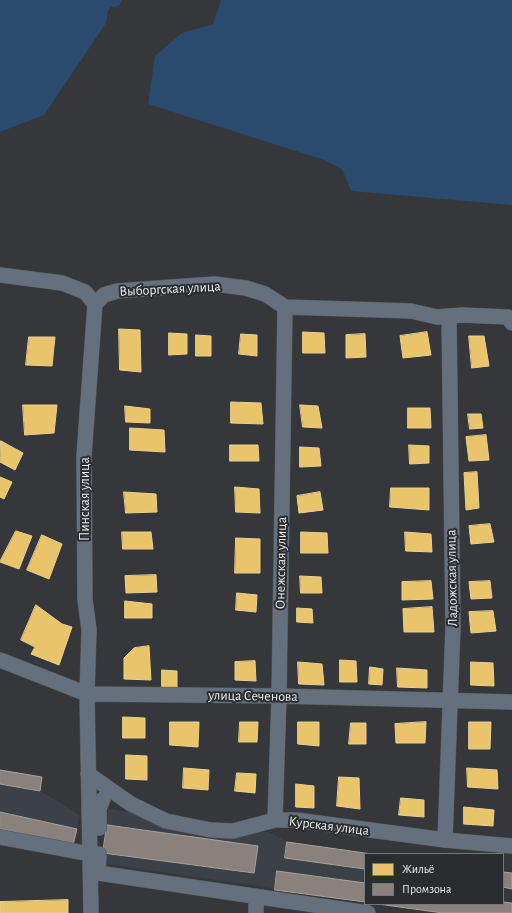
<!DOCTYPE html>
<html>
<head>
<meta charset="utf-8">
<style>
  body { margin:0 }
  #map { position:relative; width:512px; height:913px; overflow:hidden; background:#35373a; font-family:"Alegreya Sans",sans-serif }
  canvas { display:block }
  .legend { position:absolute; left:364px; top:853px; width:140px; height:52px; box-sizing:border-box; background:#2a2d30; border:1px solid #76797c; margin:0; padding:5px 7px; list-style:none; font-size:12px; color:#e9ebed }
  .legend li { display:flex; align-items:center; gap:8px; height:20px }
  .legend b { width:20px; border:1px solid #76797c }
</style>
</head>
<body>
<div id="map">
<canvas width="512" height="913"></canvas>
<ul class="legend">
<li><b style="height:11px;background:#e9c46a"></b>Жильё</li>
<li><b style="height:11px;background:#8a817c"></b>Промзона</li>
</ul>
</div>
<script>
const c = document.querySelector('canvas').getContext('2d');
c.lineJoin = 'round';
function fillPath(path, color) { c.fillStyle = color; c.fill(path, 'evenodd'); }
function stroke(path, color, width, dash) { c.strokeStyle = color; c.lineWidth = width; c.lineCap = dash ? 'butt' : 'round'; c.setLineDash(dash || []); c.stroke(path); }
function label(font, color, halo, rows, align = 'center') {
  c.font = font + ' "Alegreya Sans",sans-serif'; c.lineWidth = 4; c.setLineDash([]); c.textBaseline = 'middle'; c.strokeStyle = halo; c.fillStyle = color; for (const [text, x, y, turn = 0] of rows) {
    c.save(); c.translate(x, y); c.rotate((+turn || 0) * Math.PI / 180); c.textAlign = isNaN(turn) ? turn : align; if (halo) c.strokeText(text, 0, 0); c.fillText(text, 0, 0); c.restore();
  }
}
fillPath(new Path2D(`
  M 0,770 L 42,777 L 40,791 L 80,815 L 73,845 L 0,829 Z
  M 108,809 L 268,832 L 287,842 L 372,854 L 365,854 L 365,902 L 101,863 Z`), '#3c4148');
fillPath(new Path2D(`
  M 0,0 L 122,0 L 119,6 L 111,7 L 108,11 L 106,23 L 44,115 L 0,132 Z
  M 221,0 L 512,0 L 512,205 L 351,191 L 342,169 L 324,160 L 148,104 L 155,56 L 182,33 L 213,24 Z`), '#2a4b6d');
const homes = new Path2D(`
  M 119,329 L 140,330 L 141,372 L 120,370 Z
  M 303,332 L 324,333 L 325,353 L 303,353 Z
  M 427,332 L 431,355 L 403,358 L 400,336 Z
  M 169,333 L 187,334 L 187,354 L 169,355 Z
  M 241,334 L 257,335 L 257,356 L 239,354 Z
  M 365,334 L 366,357 L 346,358 L 346,335 Z
  M 196,335 L 211,336 L 211,356 L 196,356 Z
  M 469,336 L 484,336 L 489,366 L 472,368 Z
  M 29,337 L 55,337 L 52,366 L 26,365 Z
  M 231,402 L 261,403 L 263,424 L 231,423 Z
  M 23,405 L 57,405 L 54,433 L 25,435 Z
  M 300,405 L 318,406 L 322,428 L 303,427 Z
  M 125,406 L 150,409 L 150,423 L 126,422 Z
  M 408,408 L 430,408 L 431,428 L 408,428 Z
  M 468,414 L 481,414 L 483,428 L 470,429 Z
  M 130,428 L 164,430 L 165,452 L 130,450 Z
  M 486,435 L 489,460 L 469,461 L 466,437 Z
  M 1,441 L 23,453 L 15,470 L 0,462 Z
  M 230,445 L 258,445 L 259,461 L 230,461 Z
  M 409,445 L 429,446 L 429,463 L 410,464 Z
  M 300,447 L 319,448 L 321,466 L 300,467 Z
  M 477,472 L 479,508 L 466,510 L 464,473 Z
  M 0,477 L 12,482 L 4,499 L 0,497 Z
  M 235,487 L 259,489 L 260,513 L 236,512 Z
  M 391,488 L 429,488 L 429,510 L 390,507 Z
  M 124,492 L 156,494 L 157,512 L 126,513 Z
  M 320,492 L 323,510 L 299,513 L 297,496 Z
  M 490,524 L 494,542 L 471,544 L 469,526 Z
  M 16,531 L 32,536 L 19,569 L 0,562 Z
  M 122,532 L 151,532 L 153,549 L 123,549 Z
  M 301,532 L 327,533 L 328,553 L 301,553 Z
  M 405,532 L 431,534 L 432,552 L 406,551 Z
  M 42,535 L 62,544 L 49,579 L 27,570 Z
  M 236,538 L 260,539 L 260,573 L 235,573 Z
  M 156,575 L 157,592 L 126,593 L 125,576 Z
  M 300,576 L 321,577 L 322,593 L 301,593 Z
  M 431,581 L 433,599 L 402,600 L 402,582 Z
  M 490,581 L 492,598 L 471,599 L 469,582 Z
  M 237,593 L 257,595 L 256,612 L 236,610 Z
  M 125,601 L 152,604 L 152,618 L 125,618 Z
  M 36,605 L 62,624 L 72,627 L 59,665 L 31,654 L 35,647 L 21,640 Z
  M 432,607 L 434,632 L 404,632 L 403,609 Z
  M 297,608 L 312,609 L 313,623 L 297,622 Z
  M 493,611 L 496,631 L 471,633 L 469,612 Z
  M 149,646 L 151,680 L 124,679 L 124,658 L 134,648 Z
  M 340,660 L 356,661 L 357,682 L 340,682 Z
  M 255,661 L 256,681 L 235,680 L 235,662 Z
  M 298,662 L 322,664 L 324,685 L 299,684 Z
  M 471,662 L 493,663 L 494,686 L 471,685 Z
  M 370,667 L 383,669 L 382,685 L 369,684 Z
  M 397,668 L 427,670 L 427,688 L 398,687 Z
  M 162,670 L 177,671 L 177,689 L 162,690 Z
  M 123,717 L 145,718 L 145,738 L 123,738 Z
  M 170,722 L 199,722 L 198,747 L 170,745 Z
  M 240,722 L 258,722 L 257,742 L 239,742 Z
  M 298,722 L 319,722 L 319,746 L 298,744 Z
  M 426,722 L 425,743 L 396,743 L 395,724 Z
  M 469,722 L 491,722 L 490,749 L 469,749 Z
  M 351,723 L 366,723 L 366,744 L 349,744 Z
  M 126,755 L 147,756 L 147,780 L 126,779 Z
  M 184,768 L 209,770 L 208,790 L 183,788 Z
  M 467,768 L 497,770 L 498,789 L 468,787 Z
  M 237,773 L 256,774 L 255,793 L 235,791 Z
  M 339,777 L 359,778 L 360,809 L 337,806 Z
  M 296,784 L 314,786 L 314,808 L 296,807 Z
  M 401,798 L 424,800 L 424,817 L 399,815 Z
  M 464,807 L 494,810 L 493,826 L 464,824 Z
  M 68,900 L 68,913 L 0,913 L 0,902 Z`);
fillPath(homes, '#e9c46a');
stroke(homes, '#e9d091', 1);
const industry = new Path2D(`
  M 0,770 L 42,777 L 40,791 L 0,784 Z
  M 0,812 L 77,829 L 73,845 L 0,829 Z
  M 107,825 L 258,846 L 254,873 L 103,853 Z
  M 287,842 L 372,854 L 365,854 L 365,869 L 285,858 Z
  M 277,871 L 365,883 L 365,902 L 275,890 Z
  M 503,872 L 512,873 L 512,889 L 503,887 Z
  M 503,902 L 512,903 L 512,913 L 443,913 L 378,904 L 503,904 Z`);
fillPath(industry, '#8a817c');
stroke(industry, '#a6a19e', 1);
const minor = new Path2D(`
  M 0,275 L 62,283 L 85,292 L 95,304
  M 95,304 L 104,295 L 117,291 L 214,284 L 246,288 L 265,294 L 285,307 L 411,311 L 437,317 L 462,315 L 508,317 L 512,323
  M 0,660 L 87,694 L 279,696 L 512,702
  M 88,774 L 131,804 L 166,821 L 211,830 L 233,831 L 275,820 L 296,820 L 445,840 L 512,846
  M 275,820 L 279,696 L 285,307
  M 99,828 L 99,809 L 103,799
  M 0,837 L 90,854
  M 445,840 L 453,627 L 449,316
  M 99,854 L 98,873 L 368,913
  M 91,913 L 87,694 L 89,630 L 85,599 L 84,456 L 95,304
  M 256,913 L 256,896`);
stroke(minor, '#535456', 16);
stroke(minor, '#64707e', 15);
label('14px', '#e9ebed', '#2a2d30', [
  ["Выборгская улица",170,289,-3],
  ["Пинская улица",85,499,-90],
  ["Онежская улица",281,563,-89],
  ["Ладожская улица",452,578,-91],
  ["улица Сеченова",253,696,1],
  ["Курская улица",329,826,7]
]);
</script>
</body>
</html>
